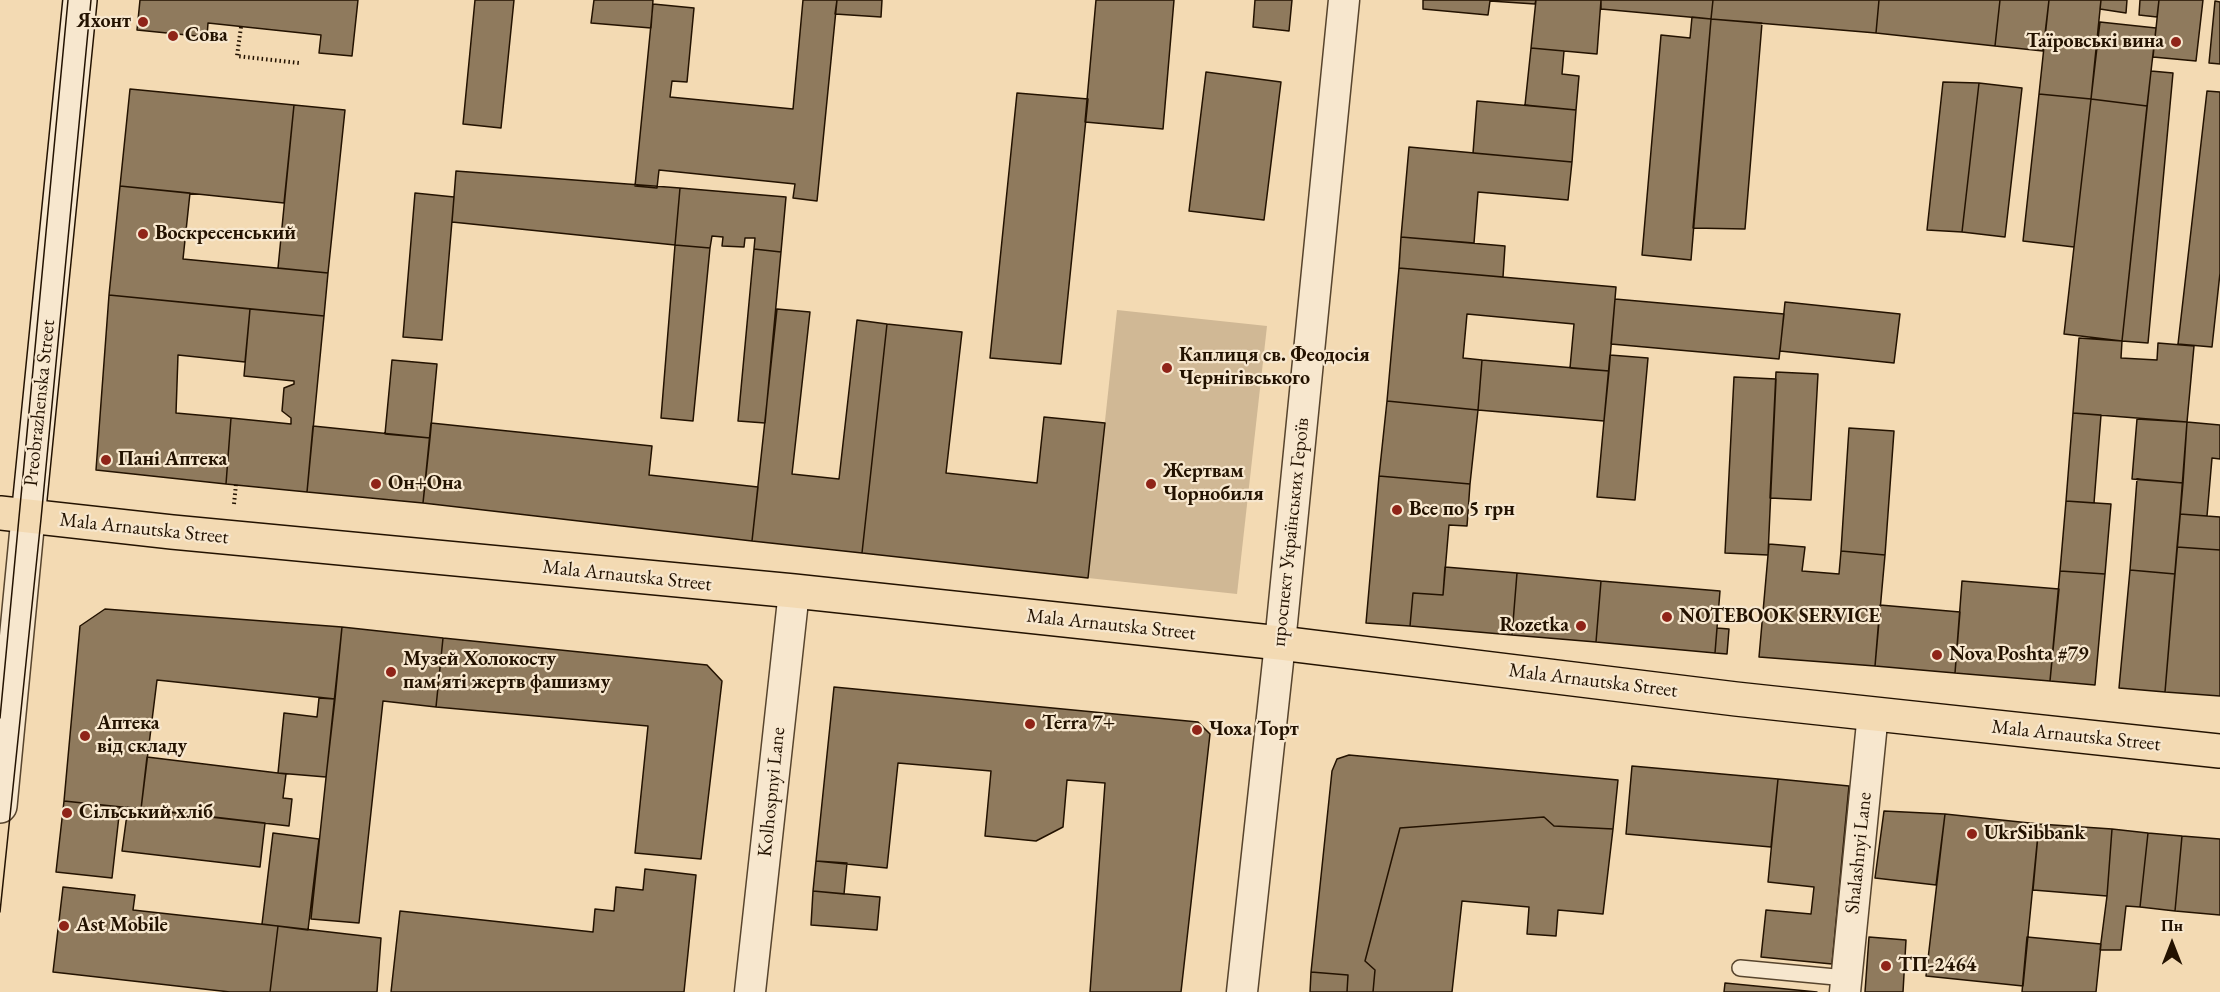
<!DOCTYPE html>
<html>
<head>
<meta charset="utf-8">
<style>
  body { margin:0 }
  #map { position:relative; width:2220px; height:992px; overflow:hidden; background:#f3dab3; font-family:"EB Garamond",serif }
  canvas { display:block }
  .north { position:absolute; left:2142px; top:914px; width:60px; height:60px; -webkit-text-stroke:4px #f7e7ce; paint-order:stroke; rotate:0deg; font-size:16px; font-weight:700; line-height:24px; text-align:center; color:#231200 }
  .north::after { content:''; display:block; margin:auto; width:21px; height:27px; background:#231200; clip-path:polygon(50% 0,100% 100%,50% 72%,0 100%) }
</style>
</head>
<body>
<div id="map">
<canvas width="2220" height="992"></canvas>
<div class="north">Пн</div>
</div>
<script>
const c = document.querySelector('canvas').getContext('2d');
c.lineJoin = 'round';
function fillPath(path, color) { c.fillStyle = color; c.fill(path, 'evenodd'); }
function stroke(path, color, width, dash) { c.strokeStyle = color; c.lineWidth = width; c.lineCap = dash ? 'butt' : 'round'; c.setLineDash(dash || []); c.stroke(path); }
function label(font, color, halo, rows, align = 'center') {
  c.font = font + ' "EB Garamond",serif'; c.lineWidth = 4.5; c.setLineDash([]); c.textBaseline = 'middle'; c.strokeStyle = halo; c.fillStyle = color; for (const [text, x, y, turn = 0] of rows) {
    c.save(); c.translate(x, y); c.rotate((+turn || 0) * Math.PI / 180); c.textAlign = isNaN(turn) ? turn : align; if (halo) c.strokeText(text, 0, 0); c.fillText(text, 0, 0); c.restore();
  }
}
fillPath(new Path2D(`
  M 1117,310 L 1267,326 L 1237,594 L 1088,578 Z`), '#d0b895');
const building = new Path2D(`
  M 140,0 L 358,0 L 352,56 L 319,53 L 321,35 L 208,23 L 207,37 L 137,30 Z
  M 475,0 L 514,0 L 501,128 L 463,124 Z
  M 594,0 L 653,0 L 651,28 L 591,23 Z
  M 803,0 L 837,0 L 817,201 L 793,198 L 795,184 L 659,170 L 657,188 L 635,186 L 653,4 L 694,8 L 687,82 L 672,81 L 670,97 L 793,109 Z
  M 837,0 L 882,0 L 881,17 L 835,14 Z
  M 1096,0 L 1174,0 L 1163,129 L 1085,122 Z
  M 1255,0 L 1292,0 L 1289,31 L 1253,27 Z
  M 1423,0 L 1536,0 L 1535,4 L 1490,1 L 1488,15 L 1423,9 Z
  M 1536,0 L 1601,0 L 1597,54 L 1531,48 Z
  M 1601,0 L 1713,0 L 1711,19 L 1601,9 Z
  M 1713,0 L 1879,0 L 1876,33 L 1711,19 Z
  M 1879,0 L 2000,0 L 1995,46 L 1876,33 Z
  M 2000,0 L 2049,0 L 2043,51 L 1995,46 Z
  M 2049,0 L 2101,0 L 2091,99 L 2039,94 Z
  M 2101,0 L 2127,0 L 2126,13 L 2100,9 Z
  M 2140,0 L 2159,0 L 2157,17 L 2139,15 Z
  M 2159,0 L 2203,0 L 2196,61 L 2153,57 Z
  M 2215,1 L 2220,2 L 2220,64 L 2209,63 Z
  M 1692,17 L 1711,19 L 1691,260 L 1642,255 L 1661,35 L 1690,38 Z
  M 1711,19 L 1762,23 L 1745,229 L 1693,228 Z
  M 2100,22 L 2156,28 L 2147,106 L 2091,99 Z
  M 1531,48 L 1564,51 L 1562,74 L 1579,76 L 1576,110 L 1525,105 Z
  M 2151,71 L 2173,73 L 2148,343 L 2122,341 Z
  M 1206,72 L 1281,82 L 1264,220 L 1189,211 Z
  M 1943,82 L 1979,83 L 1962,232 L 1927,230 Z
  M 1979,83 L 2022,88 L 2005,237 L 1962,232 Z
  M 130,89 L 294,105 L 284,203 L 120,186 Z
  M 2207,91 L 2220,92 L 2220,273 L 2212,347 L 2178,344 Z
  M 1017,93 L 1088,99 L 1061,364 L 990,358 Z
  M 2039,94 L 2091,99 L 2074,247 L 2023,241 Z
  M 2091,99 L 2147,106 L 2122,341 L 2064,334 Z
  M 1477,101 L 1576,110 L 1572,162 L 1473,153 Z
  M 294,105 L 345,110 L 328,273 L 278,268 Z
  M 1409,147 L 1572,162 L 1568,200 L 1478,192 L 1474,243 L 1401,237 Z
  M 456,171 L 680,188 L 675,245 L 452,222 Z
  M 120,186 L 190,193 L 183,259 L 328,273 L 324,316 L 109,295 Z
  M 680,188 L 786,197 L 781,252 L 754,249 L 755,238 L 745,238 L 744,247 L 722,246 L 723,237 L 712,236 L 710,248 L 675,245 Z
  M 415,193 L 454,197 L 442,340 L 403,337 Z
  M 1401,237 L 1505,246 L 1503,277 L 1399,268 Z
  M 675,245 L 710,248 L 693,421 L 661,418 Z
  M 754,249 L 781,252 L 765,423 L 738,421 Z
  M 1399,268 L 1616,287 L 1609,371 L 1570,368 L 1574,324 L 1467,314 L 1463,358 L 1482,360 L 1478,410 L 1387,401 Z
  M 109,295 L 250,309 L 245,362 L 178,355 L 176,413 L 231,418 L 226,484 L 96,470 Z
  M 1615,299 L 1784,314 L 1779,359 L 1611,344 Z
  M 1785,302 L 1900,314 L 1894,363 L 1780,351 Z
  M 250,309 L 324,316 L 307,492 L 226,484 L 231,418 L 291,424 L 291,418 L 282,411 L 284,388 L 294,384 L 294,381 L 244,376 Z
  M 777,309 L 810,312 L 792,474 L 839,479 L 857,320 L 887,324 L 862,553 L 752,541 Z
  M 887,324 L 962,332 L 946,473 L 1037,483 L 1044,417 L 1105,423 L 1088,578 L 862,553 Z
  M 2079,338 L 2122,341 L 2121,358 L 2157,360 L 2158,343 L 2194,346 L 2187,422 L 2073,413 Z
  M 1610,355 L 1648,358 L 1635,500 L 1597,497 Z
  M 392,360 L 437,364 L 430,438 L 385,434 Z
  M 1482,360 L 1609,371 L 1604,421 L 1478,410 Z
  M 1776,372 L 1818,374 L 1811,500 L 1770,498 Z
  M 1734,377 L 1776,379 L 1768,555 L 1725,553 Z
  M 1387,401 L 1478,410 L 1470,484 L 1379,476 Z
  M 2073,413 L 2101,415 L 2094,503 L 2066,501 Z
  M 2137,419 L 2187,422 L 2183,483 L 2132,479 Z
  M 2187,422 L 2220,425 L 2220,459 L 2212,458 L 2207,516 L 2180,514 Z
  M 431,423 L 652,446 L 649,475 L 758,487 L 752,541 L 423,503 Z
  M 313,426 L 430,438 L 423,503 L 307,492 Z
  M 1849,428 L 1894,431 L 1885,555 L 1841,551 Z
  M 1379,476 L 1470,484 L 1467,526 L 1449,525 L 1443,595 L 1413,593 L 1410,626 L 1366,623 Z
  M 2137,479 L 2183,483 L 2175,574 L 2130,570 Z
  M 2066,501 L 2111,504 L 2105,574 L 2060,571 Z
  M 2180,514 L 2220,517 L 2220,550 L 2177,547 Z
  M 1769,544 L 1805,547 L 1802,571 L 1839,574 L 1841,551 L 1885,555 L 1875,666 L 1759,657 Z
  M 2177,547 L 2220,550 L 2220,696 L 2165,692 Z
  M 1445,567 L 1517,573 L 1512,635 L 1410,626 L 1413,593 L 1443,595 Z
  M 2130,570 L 2175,574 L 2165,692 L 2119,688 Z
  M 2060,571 L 2105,574 L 2095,685 L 2050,681 Z
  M 1517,573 L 1601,581 L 1596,642 L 1512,635 Z
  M 1601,581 L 1720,591 L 1715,653 L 1596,642 Z
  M 1962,581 L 2059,589 L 2050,681 L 1955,673 Z
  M 1880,605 L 1960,612 L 1955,673 L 1875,666 Z
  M 105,609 L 342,627 L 335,699 L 157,680 L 141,809 L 64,801 L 80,626 Z
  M 342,627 L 443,638 L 436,707 L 383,701 L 359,923 L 311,919 Z
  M 1717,628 L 1729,629 L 1727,654 L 1715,653 Z
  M 443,638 L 707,665 L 722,681 L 701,859 L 635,853 L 648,726 L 436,707 Z
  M 834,687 L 1198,722 L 1210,734 L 1181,992 L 1090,992 L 1105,783 L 1067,780 L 1063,827 L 1036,841 L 985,836 L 991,771 L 898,763 L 887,868 L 816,861 Z
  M 319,698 L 335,699 L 326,777 L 278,773 L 284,713 L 317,717 Z
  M 1349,755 L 1618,780 L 1613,829 L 1554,826 L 1544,817 L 1400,828 L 1365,961 L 1375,970 L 1373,992 L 1347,992 L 1348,975 L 1311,972 L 1332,771 L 1337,759 Z
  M 147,757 L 286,774 L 283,798 L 292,799 L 289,826 L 141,809 Z
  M 1632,766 L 1778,779 L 1771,847 L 1626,834 Z
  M 1778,779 L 1849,786 L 1832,964 L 1761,957 L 1766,910 L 1811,914 L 1814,887 L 1768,882 Z
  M 64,801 L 120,807 L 112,878 L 56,872 Z
  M 128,807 L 265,823 L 260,867 L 122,851 Z
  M 1884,811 L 1945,814 L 1936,885 L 1875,878 Z
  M 1945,814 L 2039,824 L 2023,986 L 1926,976 Z
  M 1544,817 L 1554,826 L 1613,829 L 1603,914 L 1558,910 L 1556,936 L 1527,934 L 1529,907 L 1462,901 L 1452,992 L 1373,992 L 1375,970 L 1365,961 L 1400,828 Z
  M 2039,824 L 2112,829 L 2107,896 L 2033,890 Z
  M 2112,829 L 2148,833 L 2140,907 L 2126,906 L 2121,950 L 2100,950 L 2107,896 Z
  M 273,833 L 319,839 L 308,930 L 262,924 Z
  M 2148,833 L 2182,836 L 2175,911 L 2140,907 Z
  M 2182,836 L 2220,839 L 2220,915 L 2175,911 Z
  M 816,861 L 847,863 L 844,894 L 813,891 Z
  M 645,869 L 696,875 L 684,992 L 391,992 L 400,911 L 593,932 L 595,909 L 614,911 L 616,887 L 643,890 Z
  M 63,887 L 135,895 L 133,910 L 278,926 L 270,992 L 230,992 L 53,972 Z
  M 813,891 L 880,897 L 877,930 L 811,925 Z
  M 278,926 L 381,938 L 377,992 L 270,992 Z
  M 1869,937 L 1906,940 L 1903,992 L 1865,992 Z
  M 2027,937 L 2101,944 L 2096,992 L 2022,992 Z
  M 1311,972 L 1348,975 L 1347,992 L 1310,992 Z
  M 1725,983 L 1817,992 L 1724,992 Z`);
fillPath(building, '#8f7a5d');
stroke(building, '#231200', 1.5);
const service = new Path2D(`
  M 1740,968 L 1846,978`);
const minor = new Path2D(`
  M 750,992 L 794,591
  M 1242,992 L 1280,643 L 1344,0
  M 1845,992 L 1873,713`);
const tertiary = new Path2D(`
  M 0,806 L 28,518`);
const secondary = new Path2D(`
  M 28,518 L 80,0`);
const primary = new Path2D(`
  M 0,513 L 172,532 L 794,591 L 1280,643 L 1736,699 L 2220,751`);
stroke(service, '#57442d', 18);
stroke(minor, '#57442d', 33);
stroke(tertiary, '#57442d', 36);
stroke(secondary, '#231200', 36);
stroke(primary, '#231200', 36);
stroke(new Path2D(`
  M 241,27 L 237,56 L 299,63
  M 234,504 L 236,484`), '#231200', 4, [1.5, 3]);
stroke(service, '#f7e7ce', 15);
stroke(minor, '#f7e7ce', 30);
stroke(tertiary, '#f7e7ce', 33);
stroke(secondary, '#f7e7ce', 33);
stroke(primary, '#f3dab3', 33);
stroke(new Path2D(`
  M 0,718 L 68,0
  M 0,912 L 41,519 L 91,0`), '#231200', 1.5);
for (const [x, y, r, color] of [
  [143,22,6,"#8f2418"],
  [173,36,6,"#8f2418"],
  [2176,42,6,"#8f2418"],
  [143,234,6,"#8f2418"],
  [1167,368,6,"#8f2418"],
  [106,460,6,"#8f2418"],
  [376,484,6,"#8f2418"],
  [1151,484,6,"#8f2418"],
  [1397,510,6,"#8f2418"],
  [1667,617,6,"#8f2418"],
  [1581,626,6,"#8f2418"],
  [1937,655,6,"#8f2418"],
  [391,672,6,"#8f2418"],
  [1030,724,6,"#8f2418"],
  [1197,730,6,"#8f2418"],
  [85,736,6,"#8f2418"],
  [67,813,6,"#8f2418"],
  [1972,834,6,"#8f2418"],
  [64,926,6,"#8f2418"],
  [1886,966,6,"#8f2418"]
]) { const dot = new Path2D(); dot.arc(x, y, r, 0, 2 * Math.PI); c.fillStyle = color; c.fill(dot); stroke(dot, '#f7e7ce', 2); }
label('bold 20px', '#231200', '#f7e7ce', [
  ["Яхонт",131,22,"right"],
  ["Сова",185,36],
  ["Таїровські вина",2164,42,"right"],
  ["Воскресенський",155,234],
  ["Каплиця св. Феодосія",1179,356],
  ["Чернігівського",1179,379],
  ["Панi Аптека",118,460],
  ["Жертвам",1163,472],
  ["Чорнобиля",1163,495],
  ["Он+Она",388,484],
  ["Все по 5 грн",1409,510],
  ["NOTEBOOK SERVICE",1679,617],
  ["Rozetka",1569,626,"right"],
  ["Nova Poshta #79",1949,655],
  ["Музей Холокосту",403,660],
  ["пам'яті жертв фашизму",403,683],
  ["Аптека",97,724],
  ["від складу",97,747],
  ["Terra 7+",1042,724],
  ["Чоха Торт",1209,730],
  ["Сільський хліб",79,813],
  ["UkrSibbank",1984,834],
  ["Ast Mobile",76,926],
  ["ТП-2464",1898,966]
], 'left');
label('20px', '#231200', '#f7e7ce', [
  ["Preobrazhenska Street",40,403,-84],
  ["Mala Arnautska Street",144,529,6],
  ["проспект Українських Героїв",1291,532,-84],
  ["Mala Arnautska Street",627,576,6],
  ["Mala Arnautska Street",1111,625,6],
  ["Mala Arnautska Street",1593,681,7],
  ["Mala Arnautska Street",2076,736,6],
  ["Kolhospnyi Lane",772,792,-84],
  ["Shalashnyi Lane",1859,853,-84]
]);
</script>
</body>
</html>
